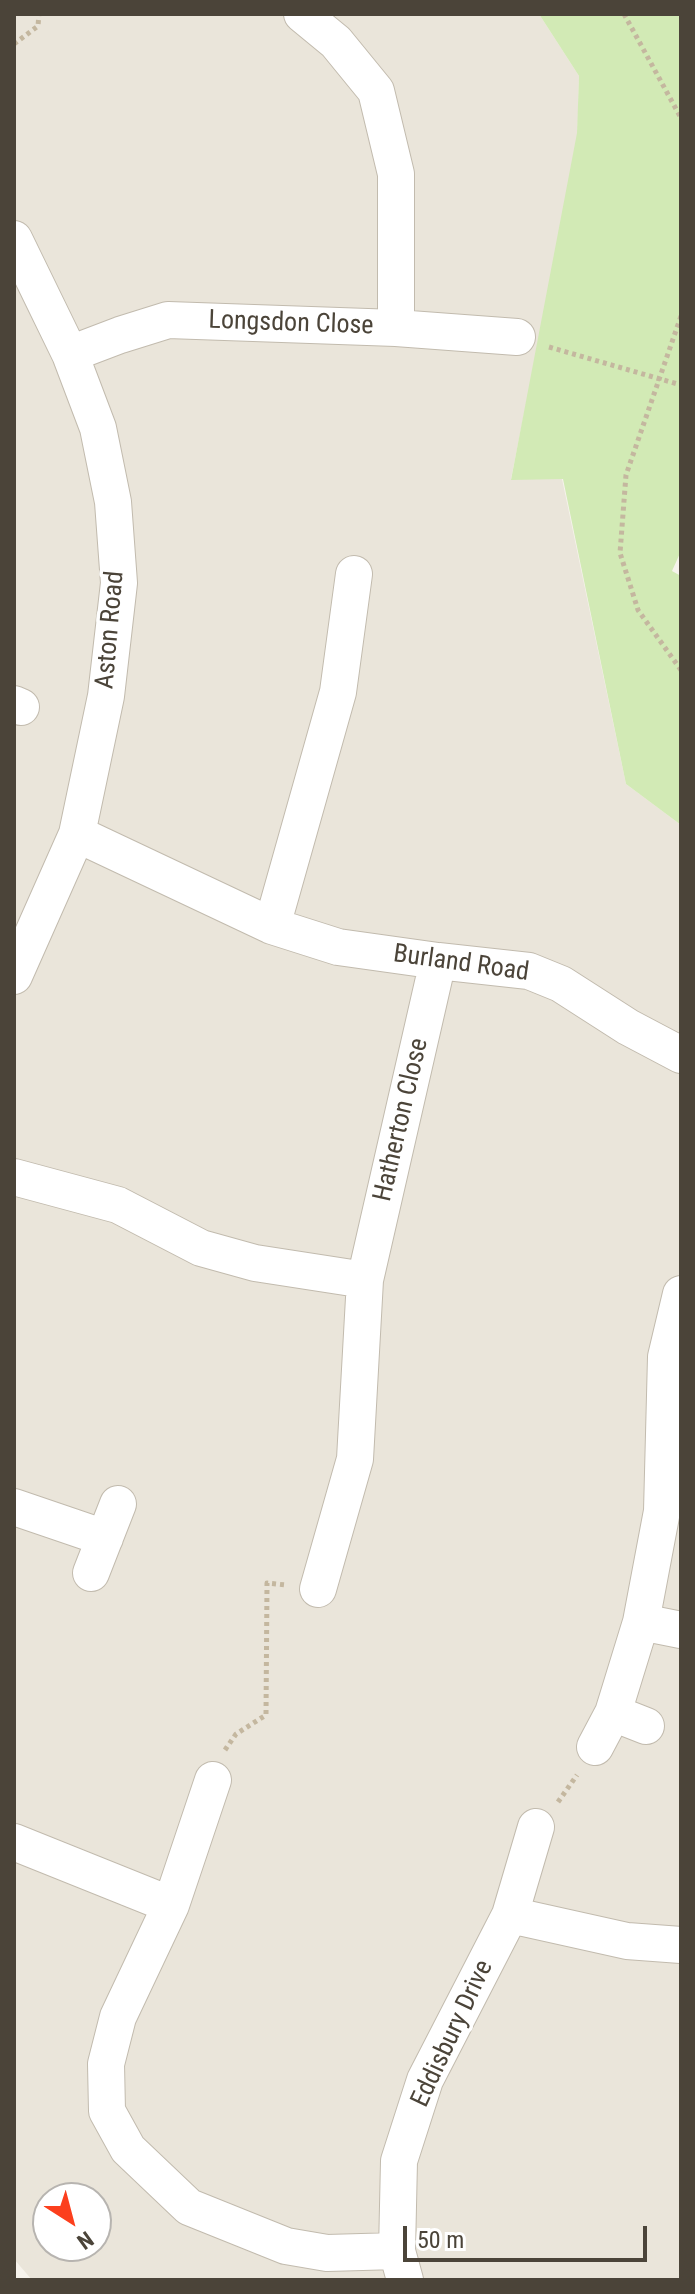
<!DOCTYPE html>
<html>
<head>
<meta charset="utf-8">
<style>
  body { margin:0 }
  #map { position:relative; width:695px; height:2294px; overflow:hidden; background:#f6f3ec; font-family:"Roboto Condensed",sans-serif }
  canvas { display:block }
  .frame { position:absolute; inset:0; border:16px solid #4b4439; pointer-events:none }
  .north { position:absolute; left:32px; top:2182px; width:80px; height:80px; box-sizing:border-box; background:#fff; border:2px solid #b7b4b0; border-radius:50%; rotate:144deg; font-size:22px; font-weight:700; line-height:32px; text-align:center; color:#4b4439 }
  .north::after { content:''; display:block; margin:auto; width:28px; height:36px; background:#fc3f1d; clip-path:polygon(50% 0,100% 100%,50% 72%,0 100%) }
  .scale { position:absolute; left:403px; top:2226px; width:244px; height:36px; box-sizing:border-box; border:4px solid #4b4439; border-top:0; padding-left:10px; font-size:24px; line-height:28px; white-space:nowrap; color:#4b4439; -webkit-text-stroke:6px #fff; paint-order:stroke }
</style>
</head>
<body>
<div id="map">
<canvas width="695" height="2294"></canvas>
<div class="frame"></div>
<div class="north">N</div>
<div class="scale">50 m</div>
</div>
<script>
const c = document.querySelector('canvas').getContext('2d');
c.lineJoin = 'round';
function fillPath(path, color) { c.fillStyle = color; c.fill(path, 'evenodd'); }
function stroke(path, color, width, dash) { c.strokeStyle = color; c.lineWidth = width; c.lineCap = dash ? 'butt' : 'round'; c.setLineDash(dash || []); c.stroke(path); }
function label(font, color, halo, rows, align = 'center') {
  c.font = font + ' "Roboto Condensed",sans-serif'; c.lineWidth = 7; c.setLineDash([]); c.textBaseline = 'middle'; c.strokeStyle = halo; c.fillStyle = color; for (const [text, x, y, turn = 0] of rows) {
    c.save(); c.translate(x, y); c.rotate((+turn || 0) * Math.PI / 180); c.textAlign = isNaN(turn) ? turn : align; if (halo) c.strokeText(text, 0, 0); c.fillText(text, 0, 0); c.restore();
  }
}
fillPath(new Path2D(`
  M 14,14 L 539,14 L 579,76 L 577,150 L 511,479 L 562,479 L 626,784 L 681,825 L 681,2280 L 32,2280 L 14,2259 ZM 48,2198 L 96,2198 L 96,2246 L 48,2246 Z`), '#eae5da');
fillPath(new Path2D(`
  M 539,14 L 681,14 L 681,551 L 672,571 L 681,576 L 681,825 L 626,784 L 563,479 L 511,480 L 577,133 L 579,76 Z`), '#d2eab5');
const street = new Path2D(`
  M 302,14 L 336,42 L 376,91 L 396,174 L 396,328
  M 14,239 L 70,354 L 98,428 L 113,502 L 119,583 L 106,696 L 77,834 L 14,976
  M 70,354 L 120,335 L 168,320 L 396,328 L 517,337
  M 14,704 L 21,707
  M 77,834 L 272,926 L 338,947 L 438,961 L 529,971 L 561,984 L 628,1027 L 681,1055
  M 272,926 L 338,692 L 354,574
  M 14,1177 L 118,1205 L 201,1248 L 255,1263 L 365,1280
  M 14,1507 L 105,1538
  M 91,1573 L 118,1504
  M 318,1589 L 355,1459 L 365,1280 L 438,961
  M 641,1622 L 681,1630
  M 613,1713 L 646,1726
  M 595,1747 L 613,1713 L 641,1622 L 662,1511 L 666,1357 L 681,1294
  M 14,1842 L 171,1905 L 118,2017 L 106,2064 L 107,2111 L 128,2149 L 189,2207 L 286,2246 L 327,2253 L 397,2251
  M 171,1905 L 213,1780
  M 510,1915 L 536,1827
  M 405,2280 L 397,2251 L 399,2161 L 425,2080 L 510,1915 L 627,1941 L 681,1945`);
stroke(street, '#c2bbae', 38);
stroke(new Path2D(`
  M 624,14 L 681,118
  M 14,44 L 38,26 L 39,14
  M 681,316 L 626,475 L 620,553 L 638,610 L 681,670
  M 549,347 L 681,385
  M 225,1750 L 236,1734 L 266,1715 L 267,1583 L 286,1585
  M 558,1802 L 577,1775`), '#c4b79f', 5, [4, 4]);
stroke(street, '#fff', 36);
label('26px', '#4b4439', '#fff', [
  ["Longsdon Close",291,324,2],
  ["Aston Road",111,630,-85],
  ["Burland Road",461,964,8],
  ["Hatherton Close",402,1120,-77],
  ["Eddisbury Drive",453,2034,-65]
]);
</script>
</body>
</html>
